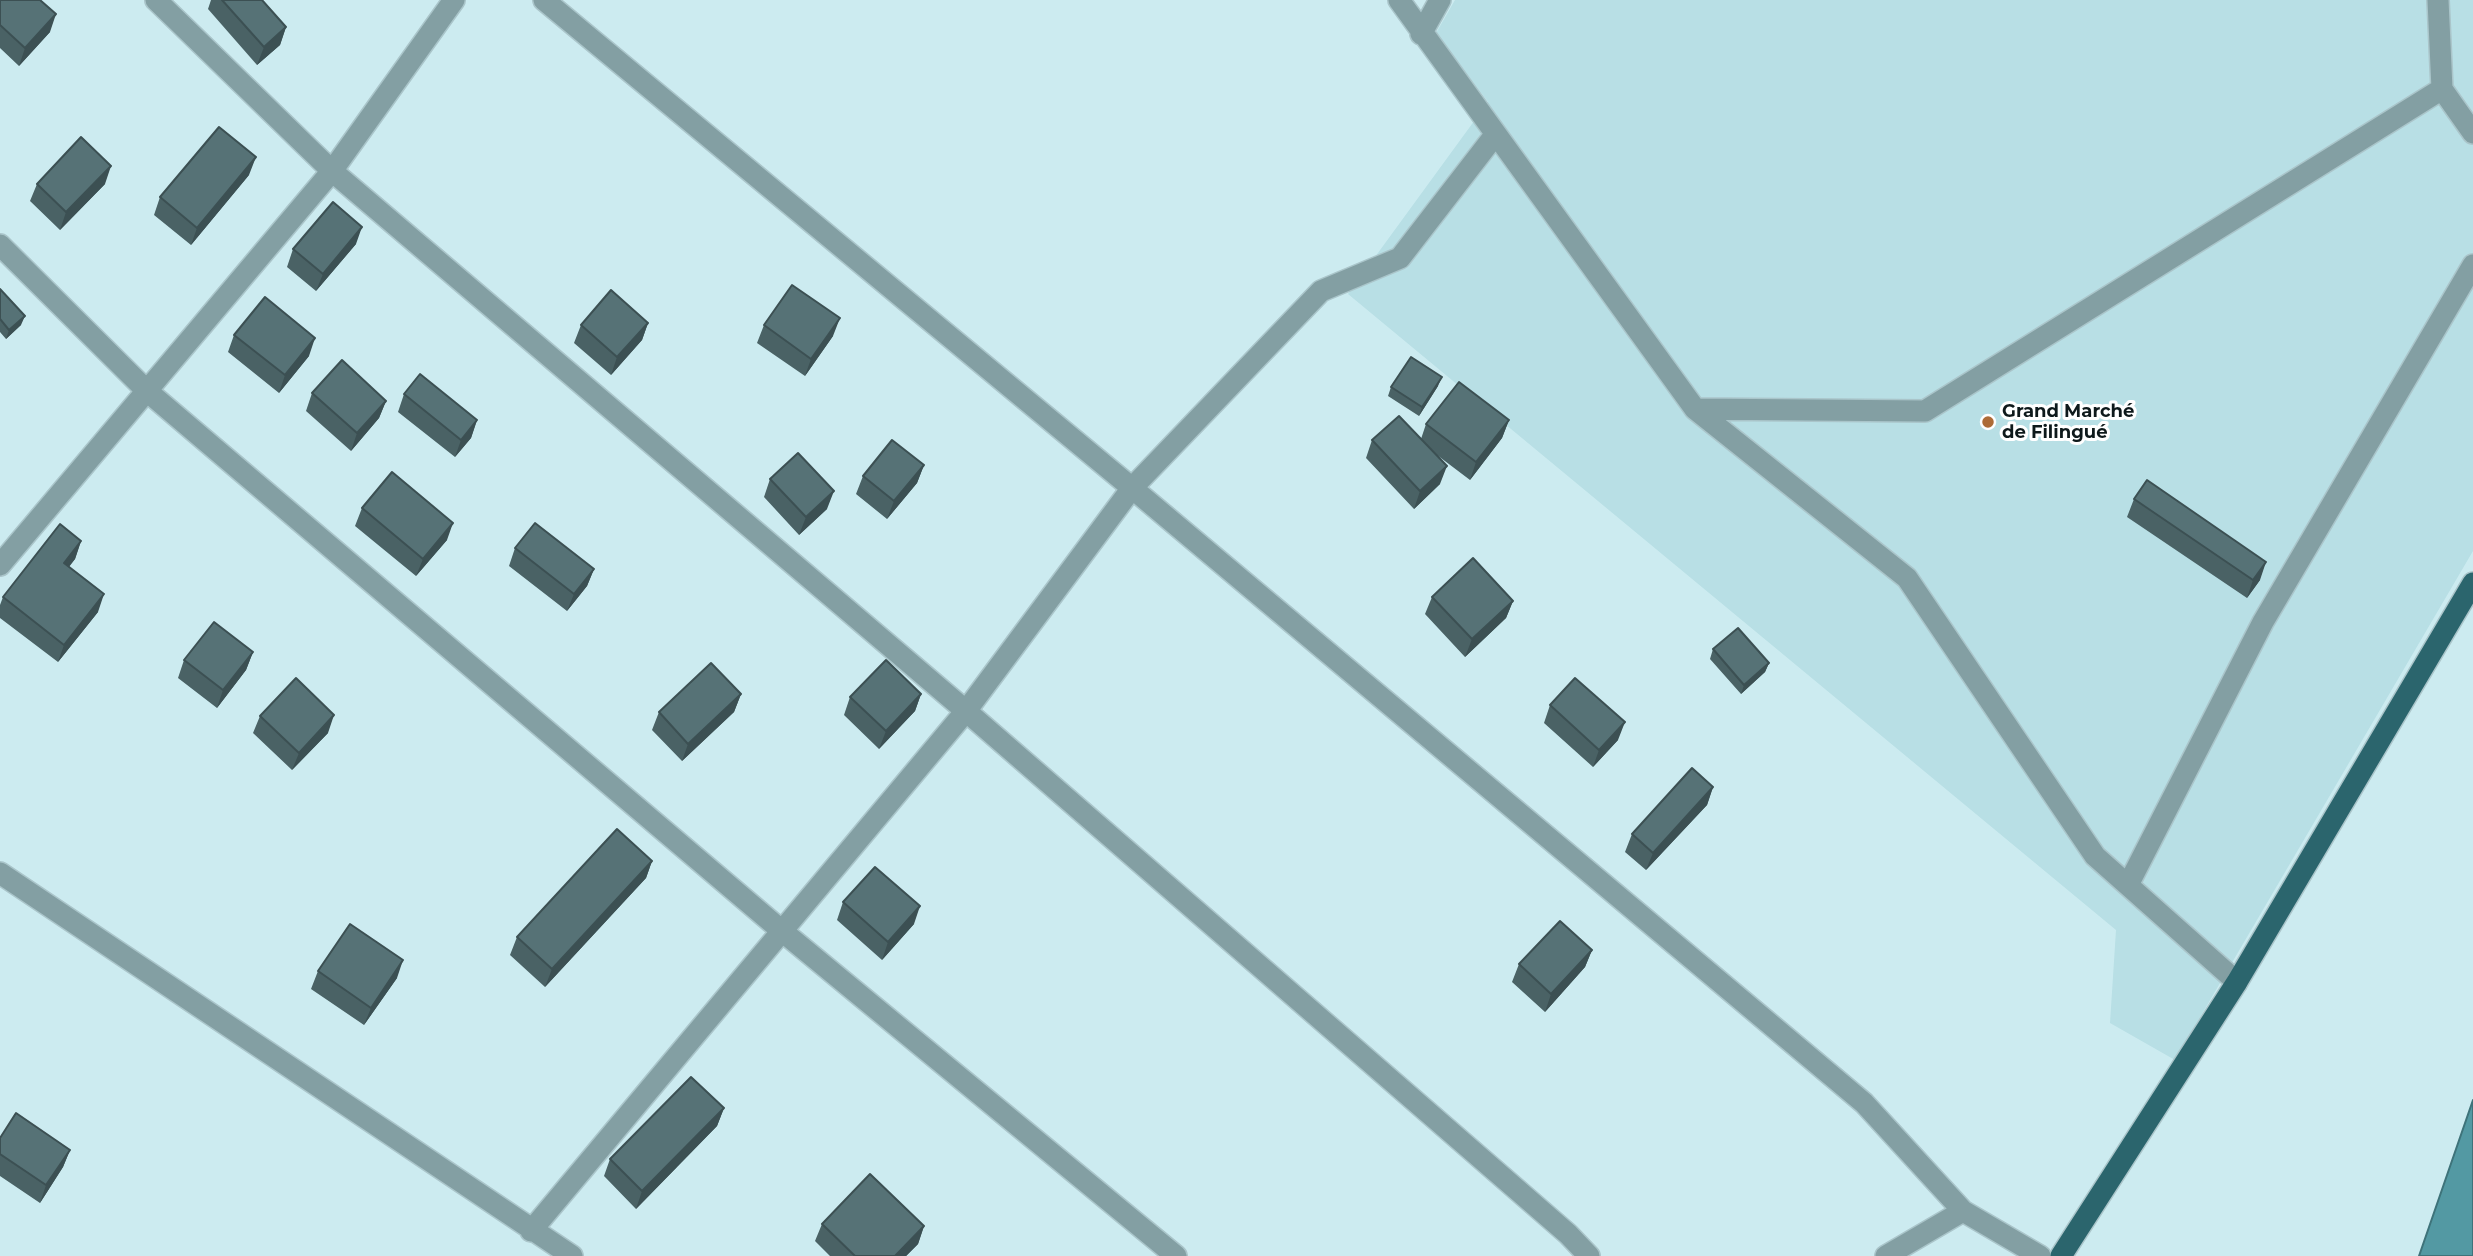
<!DOCTYPE html>
<html>
<head>
<meta charset="utf-8">
<style>
  body { margin:0 }
  canvas { display:block; background:#ccebf0 }
</style>
</head>
<body>
<canvas width="2473" height="1256"></canvas>
<script>
const c = document.querySelector('canvas').getContext('2d');
c.lineJoin = 'round';
function fillPath(path, color) { c.fillStyle = color; c.fill(path, 'evenodd'); }
function stroke(path, color, width, dash) { c.strokeStyle = color; c.lineWidth = width; c.lineCap = dash ? 'butt' : 'round'; c.setLineDash(dash || []); c.stroke(path); }
function label(font, color, halo, rows, align = 'center') {
  c.font = font + ' Montserrat,sans-serif'; c.lineWidth = 6; c.setLineDash([]); c.textBaseline = 'middle'; c.strokeStyle = halo; c.fillStyle = color; for (const [text, x, y, turn = 0] of rows) {
    c.save(); c.translate(x, y); c.rotate((+turn || 0) * Math.PI / 180); c.textAlign = isNaN(turn) ? turn : align; if (halo) c.strokeText(text, 0, 0); c.fillText(text, 0, 0); c.restore();
  }
}
fillPath(new Path2D(`
  M 1455,0 L 2473,0 L 2473,551 L 2175,1060 L 2110,1023 L 2116,930 L 1348,294 L 1488,102 L 1436,33 Z`), '#b8dfe5');
const water = new Path2D(`
  M 2473,1100 L 2473,1256 L 2419,1256 Z`);
fillPath(water, '#5399a3');
stroke(water, '#3e737a', 2);
const minor = new Path2D(`
  M 156,0 L 332,171 L 966,711 L 1568,1234 L 1589,1256
  M 544,0 L 1132,488 L 1864,1103 L 1963,1211
  M 1399,0 L 1695,409 L 1907,578 L 2095,856 L 2237,982
  M 1421,34 L 1440,0
  M 2442,89 L 2473,133
  M 0,245 L 147,391 L 782,931 L 1176,1256
  M 1695,409 L 1925,411 L 2442,89 L 2438,0
  M 0,565 L 332,171 L 454,0
  M 0,873 L 572,1256
  M 2128,885 L 2263,622 L 2473,265
  M 531,1231 L 966,711 L 1132,488 L 1321,291 L 1400,258 L 1495,135
  M 1886,1256 L 1963,1211 L 2040,1256`);
const major = new Path2D(`
  M 2061,1256 L 2237,982 L 2473,583`);
stroke(minor, '#aac5ca', 24);
stroke(major, '#aac5ca', 24);
stroke(minor, '#839fa3', 21);
stroke(major, '#2b656d', 21);
fillPath(new Path2D(`
  M 0,0 L 50,32 L 19,66 L 0,48 Z
  M 211,0 L 262,0 L 286,27 L 280,45 L 257,65 L 208,9 Z
  M 249,175 L 191,245 L 154,215 L 160,197 Z
  M 37,184 L 105,184 L 60,230 L 30,201 Z
  M 356,244 L 316,291 L 287,267 L 293,249 Z
  M 0,289 L 21,325 L 6,339 L 0,332 Z
  M 648,323 L 642,340 L 611,375 L 574,343 L 581,325 Z
  M 764,325 L 833,336 L 805,376 L 757,343 Z
  M 234,335 L 309,356 L 279,393 L 228,352 Z
  M 1438,386 L 1419,416 L 1388,396 L 1391,387 Z
  M 312,393 L 386,401 L 379,418 L 351,451 L 306,411 Z
  M 404,394 L 477,420 L 471,438 L 455,457 L 398,412 Z
  M 1509,420 L 1502,438 L 1470,480 L 1433,452 L 1440,484 L 1414,509 L 1366,458 L 1372,440 L 1421,439 L 1426,424 Z
  M 924,465 L 917,483 L 887,519 L 856,494 L 863,476 Z
  M 770,479 L 827,509 L 799,535 L 764,497 Z
  M 2134,499 L 2260,580 L 2247,598 L 2127,517 Z
  M 362,508 L 447,540 L 416,576 L 355,526 Z
  M 81,541 L 75,559 L 69,567 L 98,612 L 58,662 L 0,618 L 0,605 L 3,597 Z
  M 515,548 L 594,569 L 587,586 L 567,611 L 509,566 Z
  M 1432,597 L 1513,601 L 1506,618 L 1465,657 L 1425,614 Z
  M 1713,649 L 1769,663 L 1765,672 L 1741,694 L 1710,659 Z
  M 253,652 L 246,670 L 217,708 L 178,678 L 184,660 Z
  M 741,694 L 734,712 L 682,761 L 652,730 L 659,712 Z
  M 921,694 L 915,711 L 879,749 L 844,715 L 850,697 Z
  M 1550,705 L 1618,740 L 1593,767 L 1544,723 Z
  M 260,716 L 328,733 L 292,770 L 253,733 Z
  M 1713,787 L 1707,805 L 1646,870 L 1625,852 L 1632,834 Z
  M 652,861 L 646,878 L 545,987 L 510,955 L 517,937 Z
  M 843,902 L 914,924 L 882,960 L 837,920 Z
  M 1592,950 L 1585,967 L 1545,1012 L 1512,982 L 1519,964 Z
  M 318,971 L 397,978 L 364,1025 L 311,989 Z
  M 724,1108 L 717,1126 L 636,1209 L 604,1176 L 610,1159 Z
  M 0,1138 L 70,1150 L 63,1167 L 40,1203 L 0,1176 Z
  M 822,1224 L 924,1226 L 918,1244 L 906,1256 L 830,1256 L 815,1241 Z`), '#4a6265');
fillPath(new Path2D(`
  M 56,14 L 50,32 L 19,66 L 25,48 Z
  M 286,27 L 280,45 L 257,65 L 264,47 Z
  M 256,157 L 249,175 L 191,245 L 197,228 Z
  M 111,166 L 105,184 L 60,230 L 66,212 Z
  M 362,227 L 356,244 L 316,291 L 323,274 Z
  M 25,316 L 21,325 L 6,339 L 9,330 Z
  M 840,318 L 833,336 L 805,376 L 811,359 Z
  M 648,323 L 642,340 L 611,375 L 617,357 Z
  M 315,338 L 309,356 L 279,393 L 285,375 Z
  M 1442,377 L 1438,386 L 1419,416 L 1422,407 Z
  M 386,401 L 379,418 L 351,451 L 357,433 Z
  M 477,420 L 471,438 L 455,457 L 461,440 Z
  M 1509,420 L 1502,438 L 1470,480 L 1476,462 Z
  M 924,465 L 917,483 L 887,519 L 894,501 Z
  M 1447,466 L 1440,484 L 1414,509 L 1420,491 Z
  M 834,491 L 827,509 L 799,535 L 806,517 Z
  M 453,523 L 447,540 L 416,576 L 423,559 Z
  M 81,541 L 75,559 L 57,581 L 64,563 Z
  M 2266,562 L 2260,580 L 2247,598 L 2253,580 Z
  M 594,569 L 587,586 L 567,611 L 574,594 Z
  M 104,594 L 98,612 L 58,662 L 64,645 Z
  M 1513,601 L 1506,618 L 1465,657 L 1472,639 Z
  M 253,652 L 246,670 L 217,708 L 223,690 Z
  M 1769,663 L 1765,672 L 1741,694 L 1744,685 Z
  M 741,694 L 734,712 L 682,761 L 688,744 Z
  M 921,694 L 915,711 L 879,749 L 886,731 Z
  M 334,715 L 328,733 L 292,770 L 299,753 Z
  M 1625,722 L 1618,740 L 1593,767 L 1599,750 Z
  M 1713,787 L 1707,805 L 1646,870 L 1653,853 Z
  M 652,861 L 646,878 L 545,987 L 552,969 Z
  M 920,906 L 914,924 L 882,960 L 888,942 Z
  M 1592,950 L 1585,967 L 1545,1012 L 1551,994 Z
  M 403,960 L 397,978 L 364,1025 L 371,1008 Z
  M 724,1108 L 717,1126 L 636,1209 L 642,1191 Z
  M 70,1150 L 63,1167 L 40,1203 L 46,1185 Z
  M 924,1226 L 918,1244 L 906,1256 L 895,1256 Z`), '#3c5053');
const building = new Path2D(`
  M 0,0 L 40,0 L 56,14 L 25,48 L 0,25 Z
  M 222,0 L 262,0 L 286,27 L 264,47 Z
  M 219,127 L 256,157 L 197,228 L 160,197 Z
  M 81,137 L 111,166 L 66,212 L 37,184 Z
  M 333,202 L 362,227 L 323,274 L 293,249 Z
  M 792,285 L 840,318 L 811,359 L 764,325 Z
  M 0,289 L 25,316 L 9,330 L 0,319 Z
  M 611,290 L 648,323 L 617,357 L 581,325 Z
  M 265,297 L 315,338 L 285,375 L 234,335 Z
  M 1411,357 L 1442,377 L 1422,407 L 1391,387 Z
  M 342,360 L 386,401 L 357,433 L 312,393 Z
  M 420,374 L 477,420 L 461,440 L 404,394 Z
  M 1459,382 L 1509,420 L 1476,462 L 1426,424 Z
  M 1399,416 L 1447,466 L 1420,491 L 1372,440 Z
  M 892,440 L 924,465 L 894,501 L 863,476 Z
  M 798,453 L 834,491 L 806,517 L 770,479 Z
  M 392,472 L 453,523 L 423,559 L 362,508 Z
  M 2147,480 L 2266,562 L 2253,580 L 2134,499 Z
  M 535,523 L 594,569 L 574,594 L 515,548 Z
  M 60,524 L 81,541 L 64,563 L 104,594 L 64,645 L 3,597 Z
  M 1473,558 L 1513,601 L 1472,639 L 1432,597 Z
  M 214,622 L 253,652 L 223,690 L 184,660 Z
  M 1738,628 L 1769,663 L 1744,685 L 1713,649 Z
  M 886,660 L 921,694 L 886,731 L 850,697 Z
  M 711,663 L 741,694 L 688,744 L 659,712 Z
  M 296,678 L 334,715 L 299,753 L 260,716 Z
  M 1575,678 L 1625,722 L 1599,750 L 1550,705 Z
  M 1692,768 L 1713,787 L 1653,853 L 1632,834 Z
  M 617,829 L 652,861 L 552,969 L 517,937 Z
  M 875,867 L 920,906 L 888,942 L 843,902 Z
  M 1560,921 L 1592,950 L 1551,994 L 1519,964 Z
  M 350,924 L 403,960 L 371,1008 L 318,971 Z
  M 691,1077 L 724,1108 L 642,1191 L 610,1159 Z
  M 16,1113 L 70,1150 L 46,1185 L 0,1154 L 0,1138 Z
  M 870,1174 L 924,1226 L 895,1256 L 855,1256 L 822,1224 Z`);
fillPath(building, '#567276');
stroke(building, '#3c5053', 2);
for (const [x, y, r, color] of [
  [1988,422,7,"#ad6b37"]
]) { const dot = new Path2D(); dot.arc(x, y, r, 0, 2 * Math.PI); c.fillStyle = color; c.fill(dot); stroke(dot, '#fff', 2.5); }
label('bold 18px', '#0e191b', '#fff', [
  ["Grand Marché",2002,412],
  ["de Filingué",2002,433]
], 'left');
</script>
</body>
</html>
